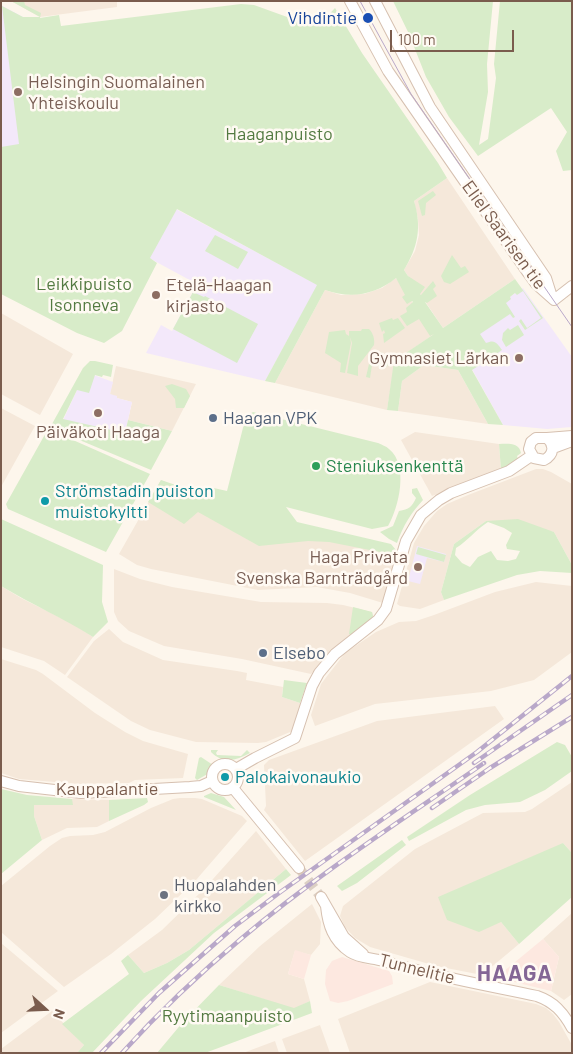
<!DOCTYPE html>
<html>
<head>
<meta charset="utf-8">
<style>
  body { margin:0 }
  #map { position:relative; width:573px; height:1054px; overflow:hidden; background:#fdf6ec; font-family:Barlow,sans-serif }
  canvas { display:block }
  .frame { position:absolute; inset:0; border:2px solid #7a5c4d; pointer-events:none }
  .north { position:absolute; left:20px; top:984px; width:50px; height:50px; -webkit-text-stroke:4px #fffaf3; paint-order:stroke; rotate:110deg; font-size:14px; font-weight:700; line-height:20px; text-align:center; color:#7a5c4d }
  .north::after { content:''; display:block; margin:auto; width:18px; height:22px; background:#7a5c4d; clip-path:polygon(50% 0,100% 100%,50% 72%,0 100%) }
  .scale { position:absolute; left:390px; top:30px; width:124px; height:22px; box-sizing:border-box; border:2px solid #7a5c4d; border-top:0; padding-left:6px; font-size:15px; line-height:18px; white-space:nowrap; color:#7a5c4d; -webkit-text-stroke:4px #fffaf3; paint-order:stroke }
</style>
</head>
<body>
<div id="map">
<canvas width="573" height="1054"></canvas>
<div class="frame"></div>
<div class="north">N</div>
<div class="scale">100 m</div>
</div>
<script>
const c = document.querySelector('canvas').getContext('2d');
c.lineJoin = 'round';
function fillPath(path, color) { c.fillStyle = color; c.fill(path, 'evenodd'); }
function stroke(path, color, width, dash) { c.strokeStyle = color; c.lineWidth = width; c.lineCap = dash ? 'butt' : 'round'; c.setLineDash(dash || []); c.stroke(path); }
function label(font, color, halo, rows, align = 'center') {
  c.font = font + ' Barlow,sans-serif'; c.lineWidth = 5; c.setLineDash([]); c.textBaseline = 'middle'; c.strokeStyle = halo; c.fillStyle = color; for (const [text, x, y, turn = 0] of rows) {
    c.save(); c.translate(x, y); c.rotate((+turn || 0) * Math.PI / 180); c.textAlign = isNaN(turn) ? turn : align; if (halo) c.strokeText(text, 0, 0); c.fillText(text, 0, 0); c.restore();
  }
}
fillPath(new Path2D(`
  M 11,1 L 117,1 L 117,7 L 40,17 Z
  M 447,178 L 515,279 L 443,328 L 404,270 L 415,251 L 419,235 L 418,219 L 414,201 Z
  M 396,278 L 434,334 L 395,361 L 387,410 L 275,383 L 325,290 L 341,295 L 364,294 L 382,288 Z
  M 1,313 L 73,354 L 40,415 L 1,394 Z
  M 424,365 L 458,370 L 488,424 L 398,411 L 402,381 Z
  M 116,366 L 196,384 L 172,431 L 128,420 L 132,402 L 117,398 L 110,394 Z
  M 1,408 L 35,426 L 1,487 Z
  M 415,432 L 499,444 L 501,470 L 432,496 L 401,440 Z
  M 536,469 L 543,469 L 551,472 L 572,484 L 572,565 L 554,532 L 486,521 L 454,544 L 441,592 L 444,600 L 420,609 L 400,606 L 397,604 L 414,543 L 424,526 L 437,511 L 447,504 L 468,495 Z
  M 161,480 L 205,500 L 309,534 L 394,549 L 396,557 L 383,603 L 350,593 L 317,587 L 258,590 L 151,569 L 137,565 L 119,554 Z
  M 114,569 L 140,579 L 172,587 L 261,602 L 327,603 L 343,605 L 372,612 L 373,616 L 340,643 L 311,674 L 242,659 L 164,646 L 129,631 L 118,621 L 114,612 Z
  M 536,582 L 572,586 L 572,652 L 534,680 L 491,691 L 375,704 L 315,726 L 311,715 L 321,684 L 345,653 L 376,632 L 399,622 L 416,621 L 434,615 L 495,592 Z
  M 1,586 L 21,598 L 75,625 L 93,637 L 65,675 L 44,661 L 1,647 Z
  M 109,629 L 123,642 L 163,660 L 237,671 L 247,673 L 246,680 L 283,687 L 282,697 L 303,704 L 295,730 L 266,742 L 258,743 L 196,742 L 150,730 L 131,721 L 67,677 L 94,641 Z
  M 1,659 L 36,670 L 43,674 L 95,713 L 125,732 L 143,741 L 188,754 L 183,778 L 135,780 L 129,783 L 79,784 L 19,779 L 1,773 Z
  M 495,706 L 504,719 L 305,861 L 264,810 L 266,806 L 264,765 L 269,760 L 377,721 Z
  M 572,782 L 572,853 L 563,843 L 501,922 L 519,944 L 482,975 L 436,966 L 370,947 L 355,938 L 345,927 L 340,916 L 343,906 L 415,849 L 483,813 L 525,812 L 532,809 Z
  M 180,798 L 195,798 L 202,799 L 242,816 L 247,821 L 196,880 L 155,919 L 111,954 L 64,987 L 1,932 L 1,886 L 50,846 L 62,838 L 70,836 L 93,835 L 105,832 L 151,808 L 173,799 Z
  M 72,799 L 109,800 L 109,821 L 97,827 L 67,828 L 42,840 L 34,816 L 34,805 L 72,805 Z
  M 256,831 L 286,869 L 189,950 L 167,963 L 144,973 L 128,955 L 162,930 L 204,889 Z
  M 312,904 L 321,922 L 320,944 L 311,955 L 295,951 L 288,974 L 304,979 L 310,1001 L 294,1009 L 219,985 L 260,946 Z
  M 572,913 L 572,994 L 564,1000 L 551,991 L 559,957 L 543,939 Z
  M 1,943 L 58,991 L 1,1033 Z
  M 430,982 L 536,1004 L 546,1008 L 553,1014 L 559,1022 L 572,1045 L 572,1053 L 350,1053 L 338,1019 Z
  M 52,1011 L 84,1045 L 77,1053 L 1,1053 L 1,1049 Z
  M 320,1025 L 330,1053 L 287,1053 L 282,1039 Z
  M 275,1041 L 279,1053 L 243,1053 Z`), '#f5e8da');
fillPath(new Path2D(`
  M 543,939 L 559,957 L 551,991 L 502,979 L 503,972 Z
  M 295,950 L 311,955 L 304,979 L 288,974 Z
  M 342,957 L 389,971 L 392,976 L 393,984 L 348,1001 L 338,1003 L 330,1001 L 325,984 L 326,970 L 332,961 Z`), '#fde8e0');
fillPath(new Path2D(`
  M 1,5 L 23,17 L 45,176 L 1,183 Z
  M 176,209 L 318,285 L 265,381 L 146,353 L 161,325 L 172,331 L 197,284 L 149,258 Z
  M 523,288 L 572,357 L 572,427 L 547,429 L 503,425 L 453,335 Z
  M 94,375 L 113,382 L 110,394 L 117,396 L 117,398 L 132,402 L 125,433 L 58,431 L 77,390 Z
  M 417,546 L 446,554 L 444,562 L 427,558 L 420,584 L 408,581 Z`), '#f3e8fa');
fillPath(new Path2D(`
  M 11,1 L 24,1 L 25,5 L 41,13 L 40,18 L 59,15 L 61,26 L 241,4 L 254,5 L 301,22 L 320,24 L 335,8 L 362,53 L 438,163 L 447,178 L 414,201 C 422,227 418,247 404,270 L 408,276 L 425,287 L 420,294 L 421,295 L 433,281 L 436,286 L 433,289 L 437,296 L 427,303 L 425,302 L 443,328 L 515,279 L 543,318 L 525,330 L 519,321 L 521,319 L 527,328 L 541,318 L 523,291 L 517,295 L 515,293 L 510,297 L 511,299 L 506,303 L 515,317 L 513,318 L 510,314 L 480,334 L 486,343 C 495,339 497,343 502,350 L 485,362 L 483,358 L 481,359 L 483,363 L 472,370 L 503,425 L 488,424 L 458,370 L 424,365 L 402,381 L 398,411 L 387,410 L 394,361 L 434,334 L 430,336 L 419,319 L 407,326 L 400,316 L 407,312 L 406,308 L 413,302 L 412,301 L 407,304 L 402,297 L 405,295 L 396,278 C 375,295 351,299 325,290 L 275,383 L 265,381 L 317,285 L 177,209 L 150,258 L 157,263 L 122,331 L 104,343 L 77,333 L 1,294 L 1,147 L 19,144 L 2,6 L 23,17 L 40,17 Z
  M 393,1 L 493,1 L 487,64 L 488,92 L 479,145 L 488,139 L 496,78 L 494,64 L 500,1 L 572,1 L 572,170 L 563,171 L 556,151 L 567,132 L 551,108 L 478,156 L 449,117 L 426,77 L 409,34 Z
  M 433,191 L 436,195 L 426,203 L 425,215 L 422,216 L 418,201 Z
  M 215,235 L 248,252 L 238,269 L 205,251 Z
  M 452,255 L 461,268 L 465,266 L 469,272 L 450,284 L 444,282 L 441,276 Z
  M 193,292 L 204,297 L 205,296 L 258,324 L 237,363 L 173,329 Z
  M 392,318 L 393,320 L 398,318 L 405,328 L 384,343 L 383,334 L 385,333 L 384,330 L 382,332 L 379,323 Z
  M 518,325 L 524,335 L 506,347 L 502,340 L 503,333 L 508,328 L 510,330 Z
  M 362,329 L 369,329 C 373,333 375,339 374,345 L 358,366 L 358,376 L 347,373 L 352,343 L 350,337 L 351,343 L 345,373 L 340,372 L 341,363 L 325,353 L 329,332 L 345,330 L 346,334 L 349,336 L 349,331 L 361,331 Z
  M 382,352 L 387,361 L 392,362 L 391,365 L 388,364 L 387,367 L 372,365 L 370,378 L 366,377 L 369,364 Z
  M 90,361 L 95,361 L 113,365 L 111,377 L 103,375 L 102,377 L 95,375 L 89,393 L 77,390 L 63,419 L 125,433 L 128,420 L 172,431 L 151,470 L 58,431 L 59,426 L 52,424 L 83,368 Z
  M 172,384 L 186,389 L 190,396 L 184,408 L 176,408 L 175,399 L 165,386 Z
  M 253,412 L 378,443 C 382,445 386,446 389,449 C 409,465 399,507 388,526 L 372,529 L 286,507 L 297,522 L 391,544 L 396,550 L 390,554 L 329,542 L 308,541 L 259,546 L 198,512 L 184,524 L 148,502 L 161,480 L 199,493 L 205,486 L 227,491 L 246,416 Z
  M 48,429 L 150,474 L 106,552 L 8,509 L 6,504 Z
  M 499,444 C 507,444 519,442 521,453 L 517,456 L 518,459 L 501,470 Z
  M 417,488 L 423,500 C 411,513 403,526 397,543 L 389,539 L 380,532 L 393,526 L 399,511 C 409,509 412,507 416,498 L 412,493 L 412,489 Z
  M 1,519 L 103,565 L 102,602 L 108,622 L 93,637 C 63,618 31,604 1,586 Z
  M 518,519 L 554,532 L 572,565 L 572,573 L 540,571 L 517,575 L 444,600 L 441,592 L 454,544 L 486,521 ZM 488,522 L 504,528 L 512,533 L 506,545 L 507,549 L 520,551 L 516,559 L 508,561 L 497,560 L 491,551 L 478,557 L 470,567 L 462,563 L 455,555 L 456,548 C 468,541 475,530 488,522 Z
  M 418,547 L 446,555 L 444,562 L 416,554 Z
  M 353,607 L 372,612 L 373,616 L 372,619 L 351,635 L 349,634 Z
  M 284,680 L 307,683 L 300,703 L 282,697 Z
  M 557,742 L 565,745 L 572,757 L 572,771 L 545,790 L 520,802 L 485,805 L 466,810 L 409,841 L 407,837 L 470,795 Z
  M 211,750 L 218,750 L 216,753 L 217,755 L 241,756 L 247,750 L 250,753 C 236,761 223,764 211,752 Z
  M 201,757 L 213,765 L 211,772 L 197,780 L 195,778 L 199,758 Z
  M 1,789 L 27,795 L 72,799 L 73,805 L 34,805 L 34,816 L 42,840 L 1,874 Z
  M 211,793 L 224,797 L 236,810 L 204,797 L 204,796 Z
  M 147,798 L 148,802 L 144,805 L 109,821 L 109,800 Z
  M 402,840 L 406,845 L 357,883 L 342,891 L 337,886 Z
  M 563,843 L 572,853 L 572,897 L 519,944 L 501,922 L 479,932 L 447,920 L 438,897 Z
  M 286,869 L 291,875 L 214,933 L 141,1001 L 92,1053 L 77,1053 L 84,1045 L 62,1024 L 129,974 L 121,961 L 128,955 L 144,973 L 167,963 L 189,950 Z
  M 219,985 L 294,1008 L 310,1001 L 312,1013 L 205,1053 L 157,1053 L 183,1022 Z`), '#d8ecc9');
stroke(new Path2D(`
  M 299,868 L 321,897`), '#dcd0c4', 10, [10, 5]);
const secondary = new Path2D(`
  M 350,1 L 388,71 L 528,273 L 536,284 L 554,300
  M 375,1 L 430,107 L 546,278 L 552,297
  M 554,300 L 572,286
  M 547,438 C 555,445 554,455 544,460 L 534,458 L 529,449 L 531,442 L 536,438 L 547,438 L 572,436
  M 553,448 L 572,441
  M212 777a13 13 0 1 1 26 0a13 13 0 1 1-26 0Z
  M 236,769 L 255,758 L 295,738 L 312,686 L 319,673 L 335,654 L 378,620 L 386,609 L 406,541 L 421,515 L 439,500 L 451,493 L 509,471 L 531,456
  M 1,781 L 19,786 L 81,793 L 190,787 L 201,786 L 212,781
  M 233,788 L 299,868
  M 321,897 L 344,937 L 363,954
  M 326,906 C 328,925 333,941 350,952 C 359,958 372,958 383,961 C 433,976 485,985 537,996 C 554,1002 563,1012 572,1028`);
stroke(secondary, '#d6c0b0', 12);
stroke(secondary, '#fff', 10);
stroke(new Path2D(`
  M 360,1 L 411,94 L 572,327`), '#b9a8c9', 1);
const rail = new Path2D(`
  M 474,763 L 572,695
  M 432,808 L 490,768 L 572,717
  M 101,1053 L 159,993 L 235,926 L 279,893 L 477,752 L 572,676
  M 122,1053 C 159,1012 199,974 242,938 C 318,874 402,820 484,763`);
stroke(rail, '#b9a8c9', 4.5);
stroke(rail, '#fffaf3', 2.5, [8]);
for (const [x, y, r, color] of [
  [368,18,6,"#1a4fb4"],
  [18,92,5,"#8d6e63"],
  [156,295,5,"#8d6e63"],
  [519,358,5,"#8d6e63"],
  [98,413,5,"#8d6e63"],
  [213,418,5,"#5c6f8a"],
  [316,466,5,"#2e9e5b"],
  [45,501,5,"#0f9aa8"],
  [418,567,5,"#8d6e63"],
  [263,653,5,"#5c6f8a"],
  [225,777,5,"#0f9aa8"],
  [164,895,5,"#6b7280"]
]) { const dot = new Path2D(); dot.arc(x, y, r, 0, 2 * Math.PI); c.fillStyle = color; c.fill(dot); stroke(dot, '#fffaf3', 2); }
label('18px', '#164399', '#fffaf3', [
  ["Vihdintie",357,18]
], 'right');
label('18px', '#785e54', '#fffaf3', [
  ["Helsingin Suomalainen",28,82],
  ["Yhteiskoulu",28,103],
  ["Etelä-Haagan",166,285],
  ["kirjasto",166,306],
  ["Gymnasiet Lärkan",509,358,"right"],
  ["Päiväkoti Haaga",98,432,"center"],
  ["Haga Privata",408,557,"right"],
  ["Svenska Barnträdgård",408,578,"right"]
], 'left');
label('18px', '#537a41', '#fffaf3', [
  ["Haaganpuisto",279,134],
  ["Leikkipuisto",84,284],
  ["Isonneva",84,305],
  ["Ryytimaanpuisto",227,1016]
]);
label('18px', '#7a5c4d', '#fffaf3', [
  ["Eliel Saarisen tie",504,235,54],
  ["Kauppalantie",107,789],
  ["Tunnelitie",417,969,14]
]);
label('18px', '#4e5e75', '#fffaf3', [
  ["Haagan VPK",223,418],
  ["Elsebo",273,653]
], 'left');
label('18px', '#27864d', '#fffaf3', [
  ["Steniuksenkenttä",326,466]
], 'left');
label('18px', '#0d838f', '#fffaf3', [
  ["Strömstadin puiston",55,491],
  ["muistokyltti",55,512],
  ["Palokaivonaukio",235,777]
], 'left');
label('18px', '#5b616d', '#fffaf3', [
  ["Huopalahden",174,885],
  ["kirkko",174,906]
], 'left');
c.letterSpacing = '1px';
label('bold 22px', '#846695', '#fffaf3', [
  ["HAAGA",515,974]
]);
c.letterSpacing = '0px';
</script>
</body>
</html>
